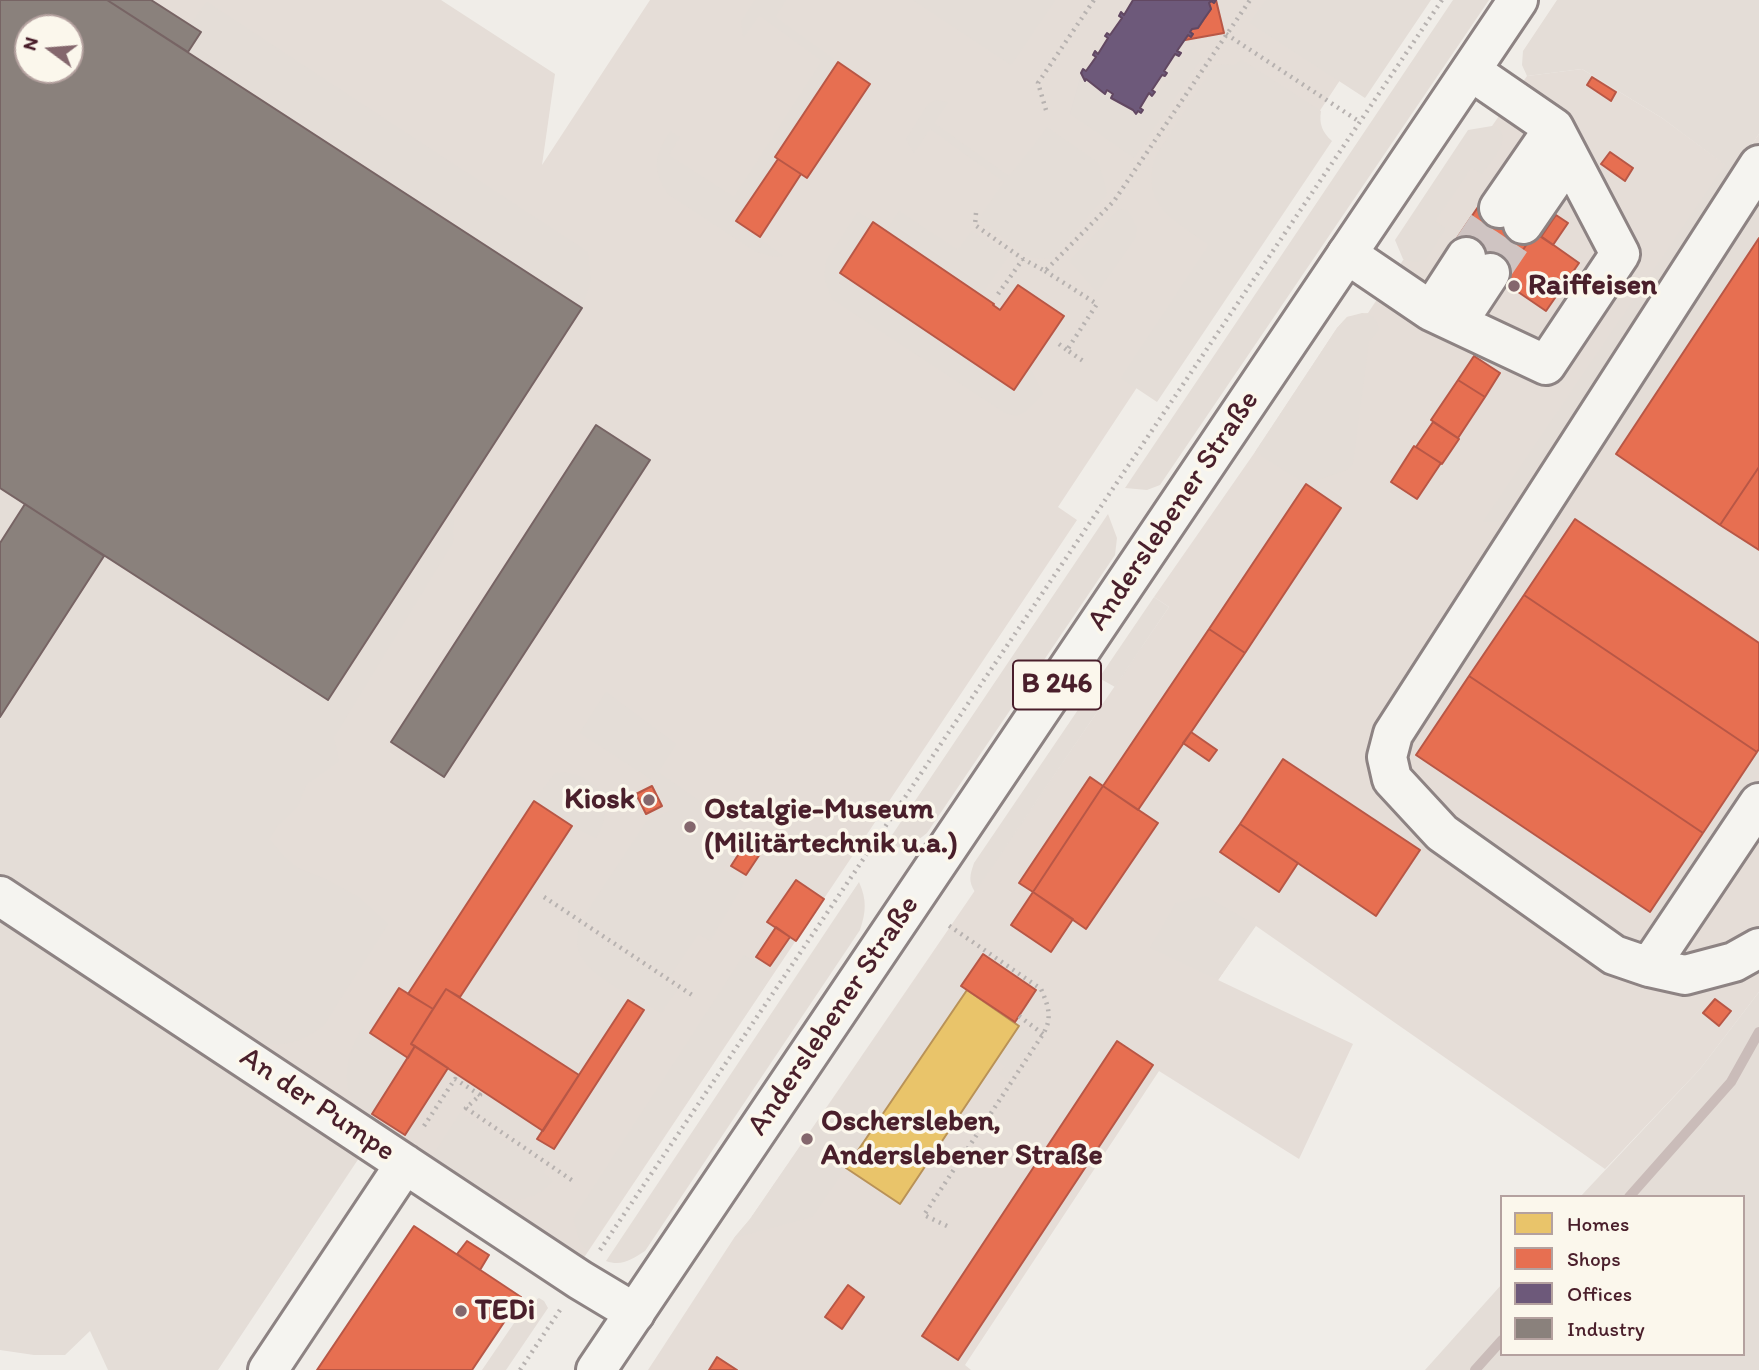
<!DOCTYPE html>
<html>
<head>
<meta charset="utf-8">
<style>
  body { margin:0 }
  #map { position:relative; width:1759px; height:1370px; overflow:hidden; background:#f0ede8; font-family:Itim,sans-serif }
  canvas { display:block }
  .legend { position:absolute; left:1500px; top:1195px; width:245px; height:161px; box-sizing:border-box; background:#fbf7ec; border:2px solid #b4a19f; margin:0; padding:9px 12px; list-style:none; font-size:21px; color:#4a1f2b }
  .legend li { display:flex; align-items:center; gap:14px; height:35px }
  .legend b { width:35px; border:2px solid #b4a19f }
  .north { position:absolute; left:14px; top:14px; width:70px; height:70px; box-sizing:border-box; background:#fbf7ec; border:2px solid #b4a19f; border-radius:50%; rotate:286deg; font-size:19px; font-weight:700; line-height:28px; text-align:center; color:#4a1f2b }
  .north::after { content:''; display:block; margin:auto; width:24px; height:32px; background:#84676d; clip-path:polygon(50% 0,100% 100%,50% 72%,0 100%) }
</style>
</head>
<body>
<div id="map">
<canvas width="1759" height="1370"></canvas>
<ul class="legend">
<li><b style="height:19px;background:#e9c46a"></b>Homes</li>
<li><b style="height:19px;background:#e76f51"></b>Shops</li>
<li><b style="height:19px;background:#6d597a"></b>Offices</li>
<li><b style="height:19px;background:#8a817c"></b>Industry</li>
</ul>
<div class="north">N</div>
</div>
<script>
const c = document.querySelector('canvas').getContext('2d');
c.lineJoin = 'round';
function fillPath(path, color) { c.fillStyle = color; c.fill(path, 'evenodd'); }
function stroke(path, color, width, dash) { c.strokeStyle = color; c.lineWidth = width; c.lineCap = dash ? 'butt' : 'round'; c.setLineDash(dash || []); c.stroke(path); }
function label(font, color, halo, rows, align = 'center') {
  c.font = font + ' Itim,sans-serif'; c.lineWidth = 7; c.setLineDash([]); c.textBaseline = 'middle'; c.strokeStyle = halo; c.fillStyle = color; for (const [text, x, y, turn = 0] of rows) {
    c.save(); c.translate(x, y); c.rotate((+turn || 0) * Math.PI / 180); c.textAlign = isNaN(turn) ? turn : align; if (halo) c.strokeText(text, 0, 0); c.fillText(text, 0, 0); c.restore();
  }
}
fillPath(new Path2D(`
  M 0,0 L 441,0 L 555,74 L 542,165 L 650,0 L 1393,0 L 1058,507 L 1077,520 L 583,1259 L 0,880 ZM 28,28 L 70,28 L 70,70 L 28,70 Z
  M 1582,69 L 1662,118 L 1734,171 L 1759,134 L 1759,992 L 1700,1069 L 1605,1169 L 1256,926 L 1218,980 L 1353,1044 L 1299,1159 L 1159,1071 L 965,1365 L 971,1370 L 648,1370 L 734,1238 L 750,1219 L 1169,607 L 1154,597 L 1255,452 L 1337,328 L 1347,317 L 1368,313 L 1492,126 L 1527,76 Z`), '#e5ddd7');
fillPath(new Path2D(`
  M 755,0 L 786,0 L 775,17 L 838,62 L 775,156 L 778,159 L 736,221 L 783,256 L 775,257 L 756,252 L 668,194 C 651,169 655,156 670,131 L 680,137 L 669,155 L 734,197 L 822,61 L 759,15 L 743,38 L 741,22 Z
  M 913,0 L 1055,0 L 1011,65 Z
  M 1266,0 L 1431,0 L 1365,98 L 1250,23 Z
  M 1453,0 L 1489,0 L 1160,485 L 1147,490 L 1125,488 Z
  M 1557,0 L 1759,0 L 1759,134 L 1500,522 L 1483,522 L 1725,165 L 1662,118 L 1582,69 L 1527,76 L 1522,65 L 1523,51 Z
  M 207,2 L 588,252 L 591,280 L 582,308 L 188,52 L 201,32 L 190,25 Z
  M 1194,44 L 1201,59 L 1134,158 L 1070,114 L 1080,79 L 1139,118 Z
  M 1242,60 L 1321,111 C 1319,124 1322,132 1332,141 L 1157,402 L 1121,378 L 1209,245 C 1175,220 1140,206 1155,157 L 1215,64 L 1234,65 Z
  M 936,100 L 948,102 L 934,123 L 1009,176 L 1031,149 L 1047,127 L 1099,163 L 1107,194 L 1051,259 L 1032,258 L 978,220 L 1004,182 L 930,129 L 914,153 L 906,139 L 929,103 Z
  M 1492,126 C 1517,134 1491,162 1482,174 L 1471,168 L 1435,221 L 1446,228 L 1425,260 L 1414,262 L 1403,259 L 1395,240 L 1468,130 Z
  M 1759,188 L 1759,238 L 1630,435 L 1616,426 L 1643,386 L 1631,377 Z
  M 1119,209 L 1127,210 L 1137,227 L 1136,237 L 1097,292 L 1070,261 Z
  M 899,211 L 958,250 L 972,231 L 1009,255 L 981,295 L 886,231 Z
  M 858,212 L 873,222 L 840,273 L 1014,390 L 1029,367 L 1043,394 L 1026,411 L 1016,416 L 1005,413 L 832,299 L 824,277 L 826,261 Z
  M 1362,313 C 1373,313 1376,319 1379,329 L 1369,342 L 1353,463 L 1347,470 L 1306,484 L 1255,452 L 1337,328 L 1347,317 Z
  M 0,488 L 25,504 L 0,543 Z
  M 454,512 L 453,542 L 334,737 L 339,761 L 306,785 L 298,806 L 278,825 L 269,839 L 284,857 L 298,868 L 323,878 L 357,896 L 388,924 L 324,1025 C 304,1041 288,1046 262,1044 L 0,876 L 0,717 L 104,556 L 328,699 Z
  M 1108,514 L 1117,538 L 1115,555 L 927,833 C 912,845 902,850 884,847 Z
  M 1154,597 L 1169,607 L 1115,687 L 1099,678 Z
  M 606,692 L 676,744 L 658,772 L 747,834 L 723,869 L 744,883 L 710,941 L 698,934 L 670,976 L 583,918 L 647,821 L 669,811 L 652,780 L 580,733 Z
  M 1086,698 L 1100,708 L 975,892 C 968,881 970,875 974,863 Z
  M 1759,749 L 1759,773 L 1668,908 L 1656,914 L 1650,912 Z
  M 565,772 C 601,778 616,806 596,838 L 572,826 L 534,801 L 555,773 Z
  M 859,882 C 867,900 866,912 860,930 L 645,1251 C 632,1259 622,1267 606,1261 Z
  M 1205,896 L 1256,925 L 1218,980 L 1150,948 L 1176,903 Z
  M 0,917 L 361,1155 L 218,1370 L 108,1370 L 90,1331 L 65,1355 L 34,1355 L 0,1350 Z
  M 579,924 L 677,990 L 661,1013 C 639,999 593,979 581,956 C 575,946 578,934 579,924 Z
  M 950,930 L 983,954 L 961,985 L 967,990 L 812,1217 L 734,1238 L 750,1219 Z
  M 744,955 L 773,974 L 588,1250 L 581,1244 L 573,1219 Z
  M 1759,992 L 1759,1370 L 1425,1370 L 1502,1284 L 1502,1354 L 1743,1354 L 1743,1197 L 1580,1197 L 1700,1069 Z
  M 1019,1026 L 1038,1035 L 1007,1080 L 999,1074 L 1005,1066 L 997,1059 Z
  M 362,1028 L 408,1058 L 372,1114 L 365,1116 C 337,1093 346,1055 362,1028 Z
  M 485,1092 L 543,1131 L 537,1139 L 554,1149 L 546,1158 L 475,1111 Z
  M 461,1112 L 546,1168 L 543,1173 L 553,1180 C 518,1224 465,1183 430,1160 Z
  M 539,1298 L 544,1301 L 548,1308 L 506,1370 L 482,1370 L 525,1307 Z`), '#e4ddd7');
const homes = new Path2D(`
  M 967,990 L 1019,1026 L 900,1204 L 846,1168 Z`);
fillPath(homes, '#e9c46a');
stroke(homes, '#b99257', 2);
const shops = new Path2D(`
  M 1216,0 L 1224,33 L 1185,40 L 1188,35 L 1191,37 L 1193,34 L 1190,32 L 1192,29 L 1198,28 L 1204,19 L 1211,9 L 1209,3 L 1211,1 L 1214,3 Z
  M 838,62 L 870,84 L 807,178 L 775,157 Z
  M 1592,77 L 1616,92 L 1611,101 L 1587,85 Z
  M 1610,152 L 1633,168 L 1625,181 L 1601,164 Z
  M 778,159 L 801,174 L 760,237 L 736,221 Z
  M 1484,198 L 1535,232 L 1502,281 L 1451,247 Z
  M 1556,215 L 1568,223 L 1553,245 L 1541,237 Z
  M 873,222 L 994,304 L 993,305 L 1000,310 L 1018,285 L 1064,316 L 1014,390 L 840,273 Z
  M 1535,232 L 1579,263 L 1546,311 L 1502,281 Z
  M 1759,238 L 1759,467 L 1720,525 L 1616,454 Z
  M 1474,356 L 1500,373 L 1485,397 L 1458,380 Z
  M 1458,380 L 1485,397 L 1458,438 L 1431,420 Z
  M 1433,422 L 1459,439 L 1442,464 L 1416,447 Z
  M 1414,446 L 1441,463 L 1417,499 L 1391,482 Z
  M 1759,467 L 1759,550 L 1720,525 Z
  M 1306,484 L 1341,508 L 1245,653 L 1209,629 Z
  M 1575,519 L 1759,643 L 1759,749 L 1757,752 L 1524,595 Z
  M 1524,595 L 1757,752 L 1703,833 L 1469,676 Z
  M 1209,629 L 1245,653 L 1138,810 L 1103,786 Z
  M 1469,676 L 1703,833 L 1650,912 L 1416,755 Z
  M 1191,732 L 1217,750 L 1209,761 L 1183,743 Z
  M 1283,759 L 1420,850 L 1376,916 L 1240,824 Z
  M 1090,777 L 1103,786 L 1033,892 L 1019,883 Z
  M 652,786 L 662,806 L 646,814 L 636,794 Z
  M 1103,786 L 1158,823 L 1086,929 L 1033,892 Z
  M 534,801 L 572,826 L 460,997 L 446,989 L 433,1009 L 408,994 Z
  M 1240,824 L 1298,863 L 1279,892 L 1220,852 Z
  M 749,838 L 764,848 L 746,875 L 731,866 Z
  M 796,880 L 824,899 L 796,941 L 767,922 Z
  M 1033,892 L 1073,919 L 1051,952 L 1011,925 Z
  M 776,927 L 790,937 L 770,966 L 756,957 Z
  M 983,954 L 1036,990 L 1015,1022 L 961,986 Z
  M 399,988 L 433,1009 L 411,1044 L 415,1046 L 408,1058 L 370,1033 Z
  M 446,989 L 579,1075 L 543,1131 L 411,1044 Z
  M 1715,999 L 1731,1011 L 1719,1026 L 1703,1013 Z
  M 628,1000 L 644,1010 L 554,1149 L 537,1139 Z
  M 1117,1041 L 1153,1065 L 958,1360 L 922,1336 Z
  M 415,1046 L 448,1068 L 405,1135 L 372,1114 Z
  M 414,1226 L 521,1297 L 472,1370 L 317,1370 Z
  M 467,1241 L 489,1255 L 480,1270 L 457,1254 Z
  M 848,1285 L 864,1297 L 842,1329 L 825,1317 Z
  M 717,1357 L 737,1370 L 709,1370 Z`);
fillPath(shops, '#e76f51');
stroke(shops, '#b85746', 2);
const offices = new Path2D(`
  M 1133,0 L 1216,0 L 1214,3 L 1211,1 L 1209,3 L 1211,9 L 1204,19 L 1198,28 L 1192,29 L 1190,32 L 1193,34 L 1191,37 L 1188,35 L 1177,51 L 1181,53 L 1179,56 L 1175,54 L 1164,71 L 1167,73 L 1165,76 L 1162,75 L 1152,90 L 1155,92 L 1152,96 L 1149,93 L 1140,108 L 1143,110 L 1141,113 L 1138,111 L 1136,114 L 1133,110 L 1111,98 L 1113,94 L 1107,90 L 1105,94 L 1086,79 L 1085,81 L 1081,73 L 1083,69 L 1086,71 L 1096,57 L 1093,55 L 1095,51 L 1098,54 L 1108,38 L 1105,36 L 1107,33 L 1110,35 L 1122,18 L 1119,16 L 1121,12 L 1124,15 Z`);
fillPath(offices, '#6d597a');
stroke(offices, '#624862', 2);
const industry = new Path2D(`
  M 0,0 L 107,0 L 582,308 L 328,700 L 0,488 ZM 28,28 L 70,28 L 70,70 L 28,70 Z
  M 107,0 L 151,0 L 201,32 L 188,52 Z
  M 596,425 L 650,460 L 444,777 L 391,742 Z
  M 25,504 L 104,556 L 0,717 L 0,543 Z`);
fillPath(industry, '#8a817c');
stroke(industry, '#776464', 2);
stroke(new Path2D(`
  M 1629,1197 L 1731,1082 L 1759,1032
  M 1475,1370 L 1502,1340`), '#cabcb9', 10);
stroke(new Path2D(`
  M 1466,257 L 1499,208
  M 1490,273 L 1523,224`), '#cfc4c2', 38, [38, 19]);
const minor = new Path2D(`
  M 1471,71 L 1554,128 L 1499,208
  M 1759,165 L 1393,734 L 1387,757 L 1392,779 L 1442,833 L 1614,955 L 1649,967 L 1685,975 L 1734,962 L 1759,948
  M 1523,224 L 1569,157
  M 1347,254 L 1431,311 L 1466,257
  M 1431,311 L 1546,365 L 1620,254 L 1554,128
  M 1457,323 L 1490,273
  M 0,896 L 580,1280 L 635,1313
  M 1649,967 L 1759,803
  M 268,1370 L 405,1164`);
const major = new Path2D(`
  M 596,1370 L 1518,0`);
stroke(minor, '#8d8383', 44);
stroke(major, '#8d8383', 44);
stroke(new Path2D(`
  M 1226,34 L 1360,122
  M 1046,110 L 1038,83 L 1094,0
  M 976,213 L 975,225 L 1023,259 L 1045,271 L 1114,201 L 1250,0
  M 1045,271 L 1097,304 L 1067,350 L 1083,361
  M 998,294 L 1023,259
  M 1059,344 L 1067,350
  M 544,897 L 695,997
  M 1019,1016 L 1043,1034
  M 424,1126 L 455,1079 L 480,1095 L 466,1108 L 573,1181
  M 947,1226 L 924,1215 L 1043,1034 C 1053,1018 1048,1005 1041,989 L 948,925
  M 600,1250 L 1442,0
  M 520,1370 L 560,1310`), '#b7b2b0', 4.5, [2, 5]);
stroke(minor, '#f5f4f0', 38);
stroke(major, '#f5f4f0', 38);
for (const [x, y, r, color] of [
  [1514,286,7,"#84676d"],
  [649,800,7,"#84676d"],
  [690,827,7,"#84676d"],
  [807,1139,7,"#84676d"],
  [461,1311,7,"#84676d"]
]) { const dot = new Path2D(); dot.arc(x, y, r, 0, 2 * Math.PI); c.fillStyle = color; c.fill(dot); stroke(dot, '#fbf7ec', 2.5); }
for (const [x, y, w] of [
  [1057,685,88]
]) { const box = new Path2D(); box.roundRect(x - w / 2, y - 24.5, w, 49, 5); c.fillStyle = '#fbf7ec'; c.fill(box); stroke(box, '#4a1f2b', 2); }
label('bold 28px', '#4a1f2b', null, [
  ["B 246",1057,685]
]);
label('bold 30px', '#4a1f2b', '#fbf7ec', [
  ["Raiffeisen",1528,286],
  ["Kiosk",635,800,"right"],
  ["Ostalgie-Museum",704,810],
  ["(Militärtechnik u.a.)",704,844],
  ["Oschersleben,",821,1122],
  ["Anderslebener Straße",821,1156],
  ["TEDi",475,1311]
], 'left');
label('30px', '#4a1f2b', '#fbf7ec', [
  ["Anderslebener Straße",1174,511,-56],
  ["Anderslebener Straße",834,1016,-56],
  ["An der Pumpe",317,1105,34]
]);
</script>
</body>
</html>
